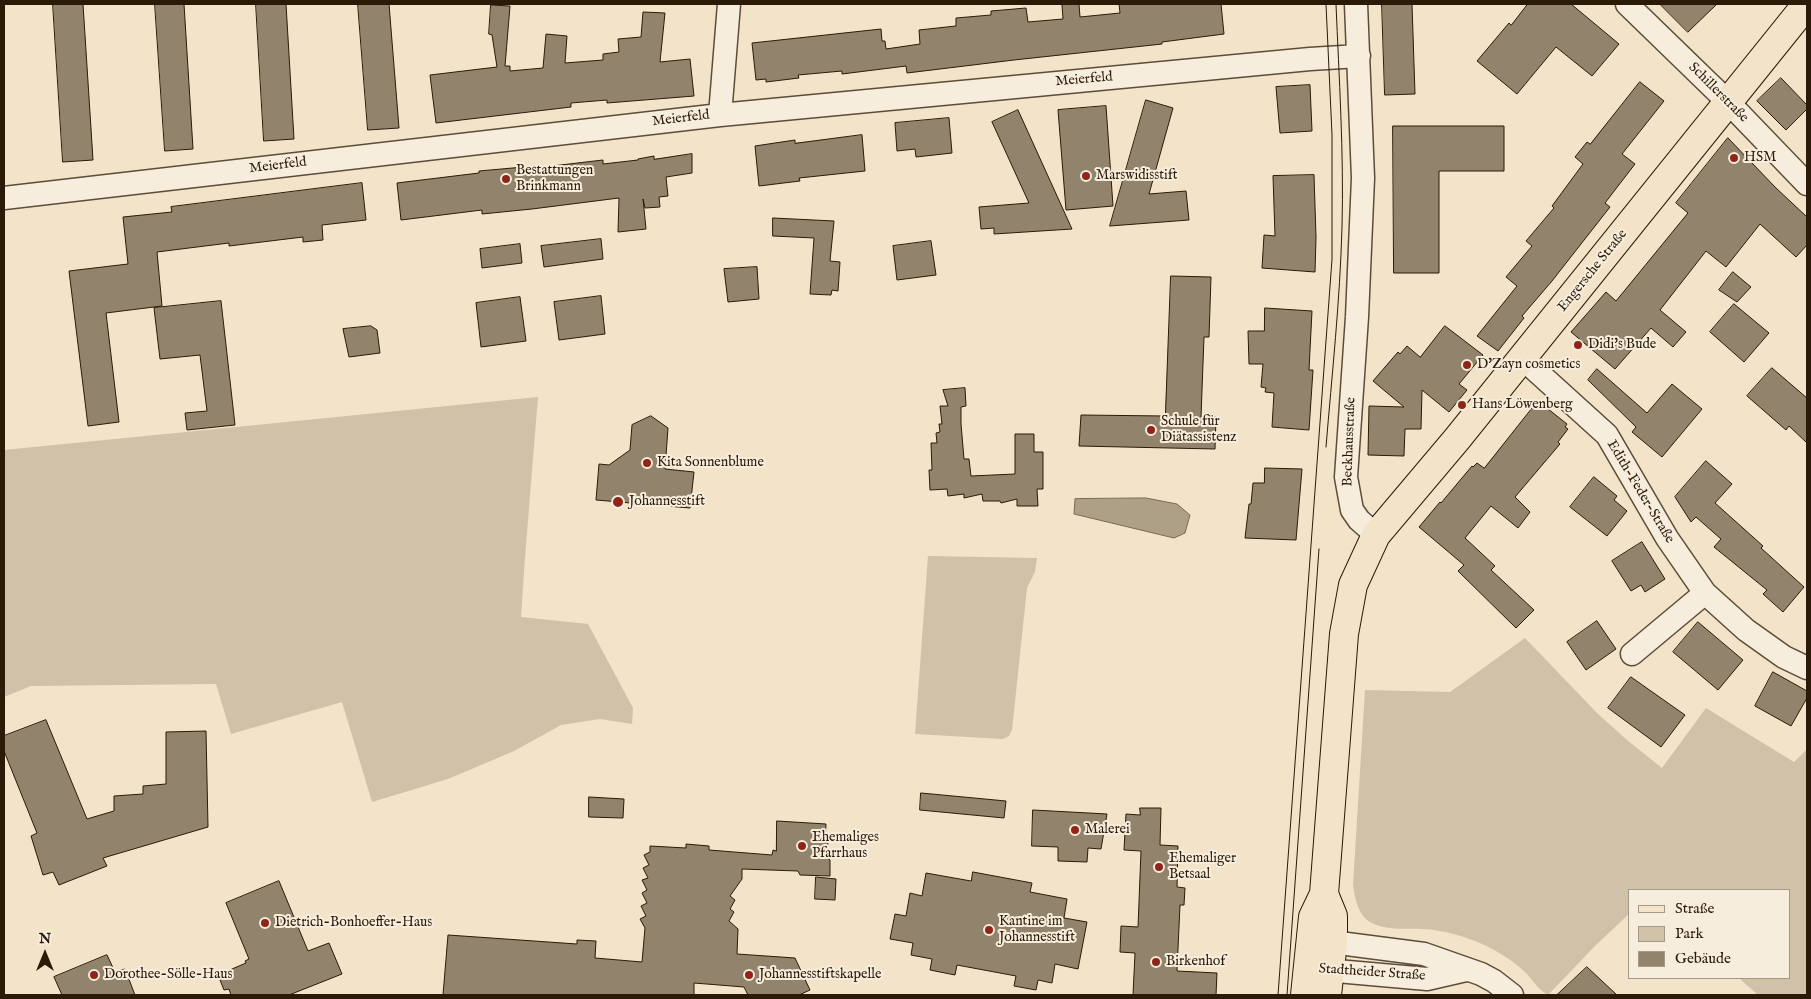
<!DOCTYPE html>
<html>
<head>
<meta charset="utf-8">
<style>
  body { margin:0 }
  #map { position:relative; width:1811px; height:999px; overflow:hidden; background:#f2e3c9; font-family:"IM FELL English",serif }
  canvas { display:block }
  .frame { position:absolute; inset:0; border:5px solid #2b1a08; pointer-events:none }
  .legend { position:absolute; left:1628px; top:889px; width:162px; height:90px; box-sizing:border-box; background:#f7eddc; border:1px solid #a59987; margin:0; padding:6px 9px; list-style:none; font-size:15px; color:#2b1a08 }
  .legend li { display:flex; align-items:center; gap:10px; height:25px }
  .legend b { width:25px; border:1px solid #a59987 }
  .north { position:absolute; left:20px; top:929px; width:50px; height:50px; -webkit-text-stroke:4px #f7eddc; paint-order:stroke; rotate:0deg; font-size:14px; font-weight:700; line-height:20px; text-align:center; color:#2b1a08 }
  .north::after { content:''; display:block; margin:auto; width:18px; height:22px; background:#2b1a08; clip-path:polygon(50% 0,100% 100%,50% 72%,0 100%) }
</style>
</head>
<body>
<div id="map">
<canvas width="1811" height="999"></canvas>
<div class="frame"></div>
<ul class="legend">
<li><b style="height:6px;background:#f2e3c9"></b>Straße</li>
<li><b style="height:14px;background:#d0c1a8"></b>Park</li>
<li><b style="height:14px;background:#92836c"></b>Gebäude</li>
</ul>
<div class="north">N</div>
</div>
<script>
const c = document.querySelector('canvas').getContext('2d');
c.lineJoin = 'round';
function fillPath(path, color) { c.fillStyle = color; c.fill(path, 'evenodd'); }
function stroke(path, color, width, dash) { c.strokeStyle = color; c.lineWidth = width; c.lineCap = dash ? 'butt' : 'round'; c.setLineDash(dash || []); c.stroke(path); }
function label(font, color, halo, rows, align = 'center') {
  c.font = font + ' "IM FELL English",serif'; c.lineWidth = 4; c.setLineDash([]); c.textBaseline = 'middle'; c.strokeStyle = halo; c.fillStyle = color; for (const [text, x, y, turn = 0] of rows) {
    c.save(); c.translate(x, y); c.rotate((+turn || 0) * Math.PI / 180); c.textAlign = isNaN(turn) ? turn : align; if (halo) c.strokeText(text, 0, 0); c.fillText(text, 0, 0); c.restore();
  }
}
fillPath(new Path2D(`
  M 538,397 L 525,557 L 521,617 L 588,624 L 633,708 L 632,724 L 600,719 L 561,725 L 514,751 L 448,779 L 372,802 L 342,702 L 231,734 L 216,684 L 31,686 L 4,697 L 4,450 Z
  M 928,556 L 1037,558 L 1035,572 L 1027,588 L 1012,730 L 1009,736 L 1003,739 L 915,734 Z
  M 1525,638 L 1598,714 L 1627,740 L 1662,768 L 1706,708 L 1794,762 L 1807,749 L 1807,995 L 1758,995 L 1739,978 L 1790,978 L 1790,890 L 1630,890 L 1630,913 L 1595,946 L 1548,995 C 1540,991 1533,981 1527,974 C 1515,962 1498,951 1482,944 C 1464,936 1443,930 1423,929 C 1406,928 1386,931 1370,922 C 1358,915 1355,898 1353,885 L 1365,690 L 1450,692 Z`), '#d0c1a8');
const water = new Path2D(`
  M 1146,498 L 1177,504 L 1190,515 L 1185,533 L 1174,538 L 1074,514 L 1075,499 Z`);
fillPath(water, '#ae9f87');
stroke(water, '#7a6a54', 1);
const building = new Path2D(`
  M 53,4 L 83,4 L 93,160 L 63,162 Z
  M 155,4 L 184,4 L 193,149 L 165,151 Z
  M 256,4 L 286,4 L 294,139 L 264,141 Z
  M 358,4 L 389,4 L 399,128 L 368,130 Z
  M 1079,4 L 1080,17 L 1120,13 L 1119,4 L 1221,4 L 1224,34 L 1162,42 L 1162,44 L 1014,60 L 907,73 L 906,66 L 842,74 L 842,71 L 798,75 L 799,78 L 766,82 L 766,79 L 756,80 L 752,43 L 881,29 L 882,41 L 885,41 L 886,49 L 920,44 L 919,30 L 956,26 L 956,18 L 991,15 L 991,11 L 1026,8 L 1028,22 L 1063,19 L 1062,5 Z
  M 1382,4 L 1412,4 L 1415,94 L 1385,95 Z
  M 1528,4 L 1571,4 L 1619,44 L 1592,76 L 1556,47 L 1517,94 L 1477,61 L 1509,23 L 1511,25 Z
  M 1660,4 L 1717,4 L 1688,32 Z
  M 491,5 L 510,6 L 505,66 L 510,66 L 510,71 L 543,68 L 546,34 L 567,36 L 565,63 L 603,60 L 603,54 L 619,52 L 618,39 L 641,37 L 643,12 L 665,13 L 660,62 L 690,59 L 694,96 L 607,103 L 607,100 L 571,103 L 571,107 L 436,123 L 430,75 L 497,67 L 492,35 L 489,34 Z
  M 1781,78 L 1807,105 L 1807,109 L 1786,130 L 1757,101 Z
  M 1640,82 L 1664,101 L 1622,154 L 1635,164 L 1605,203 L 1610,207 L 1552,281 L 1522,316 L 1524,318 L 1498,351 L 1477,336 L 1517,286 L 1506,277 L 1532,246 L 1526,241 L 1554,208 L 1552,206 L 1583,164 L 1575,157 L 1587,142 L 1590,144 Z
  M 1310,85 L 1312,131 L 1280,133 L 1276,87 Z
  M 1146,100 L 1173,108 L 1149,194 L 1186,191 L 1189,220 L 1110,226 Z
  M 1106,106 L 1113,206 L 1066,210 L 1058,110 Z
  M 1018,110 L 1072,229 L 994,234 L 994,228 L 981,229 L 979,207 L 1029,203 L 992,122 Z
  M 949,118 L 952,153 L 916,157 L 915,149 L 897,151 L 895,123 Z
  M 1393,126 L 1504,126 L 1504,171 L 1439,171 L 1439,273 L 1394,273 Z
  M 862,135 L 865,171 L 799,178 L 800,181 L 759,186 L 755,146 L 795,140 L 795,143 Z
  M 1728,138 L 1776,188 L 1807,217 L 1807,245 L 1796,257 L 1760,224 L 1726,267 L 1706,251 L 1660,310 L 1686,332 L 1673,347 L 1651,328 L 1615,369 L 1571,332 L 1606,292 L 1616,301 L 1688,213 L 1676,203 Z
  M 692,154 L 692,173 L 666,177 L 668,196 L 659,197 L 660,207 L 645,208 L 643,199 L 646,229 L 618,232 L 619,198 L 532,209 L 482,214 L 482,210 L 401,220 L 397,183 L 479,173 L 479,171 L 535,166 L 535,168 L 603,160 L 603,164 L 638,160 L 638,159 L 654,156 L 654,159 Z
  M 1314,175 L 1316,237 L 1315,272 L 1262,268 L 1264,235 L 1275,236 L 1273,176 Z
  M 362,183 L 366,220 L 322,225 L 323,240 L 303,242 L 303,237 L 229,246 L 229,243 L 157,252 L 162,306 L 106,313 L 119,422 L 88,426 L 69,271 L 128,264 L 123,217 L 172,212 L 171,207 Z
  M 773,218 L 834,221 L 830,261 L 840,262 L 838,291 L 832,290 L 831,295 L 810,294 L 814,238 L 773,236 Z
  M 601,239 L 603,259 L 544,267 L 541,246 Z
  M 931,241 L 936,275 L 897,280 L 893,246 Z
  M 520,244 L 522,263 L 482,268 L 480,249 Z
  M 757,267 L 759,299 L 728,302 L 724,269 Z
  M 1733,272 L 1751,287 L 1737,302 L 1719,290 Z
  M 1171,276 L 1211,277 L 1209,337 L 1204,337 L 1201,417 L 1216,417 L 1215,449 L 1079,446 L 1081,415 L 1165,416 Z
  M 601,296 L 605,334 L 559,340 L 554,302 Z
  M 520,297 L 526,341 L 481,347 L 476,303 Z
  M 221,301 L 235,425 L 187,430 L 185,413 L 207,411 L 200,355 L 160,359 L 154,308 Z
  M 1734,304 L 1769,333 L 1744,362 L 1710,332 Z
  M 1265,308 L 1312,311 L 1309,370 L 1313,370 L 1309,430 L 1272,427 L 1274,393 L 1265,392 L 1266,388 L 1261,387 L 1263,364 L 1249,364 L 1248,331 L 1264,331 Z
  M 371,326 L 377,330 L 380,353 L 349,357 L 343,329 Z
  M 1445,326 L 1483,355 L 1459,384 L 1467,390 L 1449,412 L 1422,390 L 1421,429 L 1405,429 L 1404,456 L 1368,455 L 1369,406 L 1404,407 L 1373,381 L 1398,352 L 1400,354 L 1407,346 L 1420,357 Z
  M 1772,368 L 1807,398 L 1807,443 L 1789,426 L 1786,430 L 1747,396 Z
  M 1597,369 L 1647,413 L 1672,384 L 1702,409 L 1662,457 L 1632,432 L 1636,427 L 1588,380 Z
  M 965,388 L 966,406 L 961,407 L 961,424 L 964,459 L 969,459 L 971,476 L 1015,474 L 1015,434 L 1034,434 L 1034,452 L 1043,452 L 1043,489 L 1037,489 L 1038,506 L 1017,506 L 1017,499 L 1001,503 L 1000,501 L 983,501 L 982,494 L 964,498 L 964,494 L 948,496 L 947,489 L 930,490 L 929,470 L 932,470 L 931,443 L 937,443 L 936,433 L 940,432 L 939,424 L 942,424 L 940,406 L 948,406 L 943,390 Z
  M 1538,401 L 1567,424 L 1565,427 L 1568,429 L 1558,442 L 1560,444 L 1515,497 L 1530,512 L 1518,528 L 1491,506 L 1465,538 L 1495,566 L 1491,570 L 1534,610 L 1516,628 L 1458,571 L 1464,565 L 1419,527 L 1440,502 L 1441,503 L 1472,466 L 1473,467 L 1477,463 L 1484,468 Z
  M 651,416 L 668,428 L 665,469 L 694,472 L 690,508 L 596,500 L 599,464 L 609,465 L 630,450 L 632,425 Z
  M 1706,461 L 1732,484 L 1715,503 L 1763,546 L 1761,548 L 1804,587 L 1783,612 L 1763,594 L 1767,590 L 1714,547 L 1721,539 L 1696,517 L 1691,522 L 1675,497 Z
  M 1265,468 L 1302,469 L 1296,540 L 1245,538 L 1249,504 L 1251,504 L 1253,483 L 1264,483 Z
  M 1594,477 L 1617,496 L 1614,500 L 1627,511 L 1607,536 L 1570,507 Z
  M 1642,542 L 1665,579 L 1645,592 L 1641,585 L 1631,591 L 1612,561 Z
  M 1597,621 L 1616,649 L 1586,670 L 1567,642 Z
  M 1698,622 L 1743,660 L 1718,690 L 1673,652 Z
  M 1773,672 L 1807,691 L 1807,698 L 1791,726 L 1755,706 Z
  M 1631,677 L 1685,715 L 1661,747 L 1608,708 Z
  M 46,720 L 87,819 L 114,811 L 114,796 L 143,794 L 143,786 L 166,784 L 166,732 L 206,731 L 208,827 L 103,858 L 107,866 L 59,885 L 53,872 L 43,875 L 31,836 L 37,833 L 4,751 L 4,736 Z
  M 921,793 L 1006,801 L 1004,818 L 920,810 Z
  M 589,797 L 624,799 L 623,818 L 589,817 Z
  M 1140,808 L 1161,808 L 1160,845 L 1178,846 L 1177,887 L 1185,888 L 1184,905 L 1180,905 L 1177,971 L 1217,973 L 1216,995 L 1133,995 L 1135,953 L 1120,952 L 1121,926 L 1138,927 L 1141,851 L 1124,850 L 1126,814 L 1140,815 Z
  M 1033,810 L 1107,814 L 1101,849 L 1088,848 L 1087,862 L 1058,861 L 1058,847 L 1032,846 Z
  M 777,821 L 826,824 L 825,842 L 828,842 L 826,857 L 830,860 L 830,876 L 800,875 L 798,871 L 742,869 L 742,879 L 730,896 L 735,900 L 730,909 L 734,912 L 729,921 L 738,929 L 737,954 L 795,958 L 810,990 L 799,995 L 748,995 L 744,987 L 694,983 L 694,995 L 443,995 L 448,935 L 577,944 L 577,940 L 596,941 L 595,958 L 642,962 L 645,928 L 640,919 L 646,916 L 641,906 L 647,903 L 642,893 L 647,890 L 642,880 L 648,878 L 643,868 L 649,865 L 644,855 L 650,852 L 650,846 L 686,848 L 686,844 L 709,846 L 709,850 L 772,855 L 773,850 L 776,851 Z
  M 973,872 L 1032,883 L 1030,892 L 1067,899 L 1064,918 L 1087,922 L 1078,969 L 1055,964 L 1052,983 L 1038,980 L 1036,990 L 1014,986 L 1016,976 L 957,965 L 955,975 L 930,970 L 932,959 L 911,955 L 913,943 L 890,939 L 895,914 L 906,916 L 910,893 L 922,896 L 926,873 L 971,881 Z
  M 816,877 L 836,879 L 835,900 L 815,899 Z
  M 279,881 L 308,951 L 329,943 L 342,974 L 289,995 L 231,995 L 229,989 L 224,990 L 218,975 L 246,963 L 245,961 L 249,959 L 226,903 Z
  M 107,955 L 115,972 L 125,969 L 135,995 L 62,995 L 54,977 Z
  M 1587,967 L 1617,995 L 1557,995 Z`);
fillPath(building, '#92836c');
stroke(building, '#2b1a08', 1);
const minor = new Path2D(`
  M 1356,4 L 1363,178 L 1357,317 L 1346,477 L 1352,510 L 1359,520 L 1376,535
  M 1627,4 L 1729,103 L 1807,184
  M 720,115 L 729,4
  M 4,198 L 720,115 L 1310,59 L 1359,56
  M 1522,358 L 1607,435 L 1667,538 L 1705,593 L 1746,630 L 1784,657 L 1807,668
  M 1632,654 L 1705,593
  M 1316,940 L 1424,954 L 1481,974 L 1494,981 L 1512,995
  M 1314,969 L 1427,979 L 1466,970`);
const major = new Path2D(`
  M 1324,894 L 1333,916 L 1333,942 L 1327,995
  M 1305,995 L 1313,917 L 1324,894 L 1344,634 L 1353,585 L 1376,535 L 1457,439 L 1807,4`);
stroke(minor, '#5d4c38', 25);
stroke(major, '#2b1a08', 30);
stroke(minor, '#f7eddc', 22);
stroke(major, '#f2e3c9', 28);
stroke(new Path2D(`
  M 1326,447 C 1332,374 1340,301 1342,227 C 1344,153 1339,78 1336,4
  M 1278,995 L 1332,259 L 1332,135 L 1326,4
  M 1287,995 L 1319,549`), '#2b1a08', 1);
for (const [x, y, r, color] of [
  [1734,158,5,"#8f2418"],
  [1086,176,5,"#8f2418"],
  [506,179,5,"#8f2418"],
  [1578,345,5,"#8f2418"],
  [1467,365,5,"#8f2418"],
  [1462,405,5,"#8f2418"],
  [1151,430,5,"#8f2418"],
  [647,463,5,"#8f2418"],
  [618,502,6,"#8f2418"],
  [1075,830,5,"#8f2418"],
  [802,846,5,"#8f2418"],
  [1159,867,5,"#8f2418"],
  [265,923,5,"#8f2418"],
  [989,930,5,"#8f2418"],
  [1156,962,5,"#8f2418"],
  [94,975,5,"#8f2418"],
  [749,975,5,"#8f2418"]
]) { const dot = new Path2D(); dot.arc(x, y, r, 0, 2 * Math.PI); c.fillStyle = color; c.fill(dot); stroke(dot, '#f7eddc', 2); }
label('14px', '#2b1a08', '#f7eddc', [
  ["Meierfeld",1084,80,-5],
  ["Schillerstraße",1718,93,45],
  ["Meierfeld",681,119,-7],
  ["Meierfeld",278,166,-7],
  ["Engersche Straße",1593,271,-51],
  ["Beckhausstraße",1350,442,-88],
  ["Edith-Feder-Straße",1640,492,59],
  ["Stadtheider Straße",1372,973,4]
]);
label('14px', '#2b1a08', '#f7eddc', [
  ["HSM",1744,158],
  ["Bestattungen",516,171],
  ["Brinkmann",516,187],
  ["Marswidisstift",1096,176],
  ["Didi's Bude",1588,345],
  ["D'Zayn cosmetics",1477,365],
  ["Hans Löwenberg",1472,405],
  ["Schule für",1161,422],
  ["Diätassistenz",1161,438],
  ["Kita Sonnenblume",657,463],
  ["Johannesstift",629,502],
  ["Malerei",1085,830],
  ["Ehemaliges",812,838],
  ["Pfarrhaus",812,854],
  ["Ehemaliger",1169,859],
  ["Betsaal",1169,875],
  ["Kantine im",999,922],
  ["Johannesstift",999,938],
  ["Dietrich-Bonhoeffer-Haus",275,923],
  ["Birkenhof",1166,962],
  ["Dorothee-Sölle-Haus",104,975],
  ["Johannesstiftskapelle",759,975]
], 'left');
</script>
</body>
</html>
